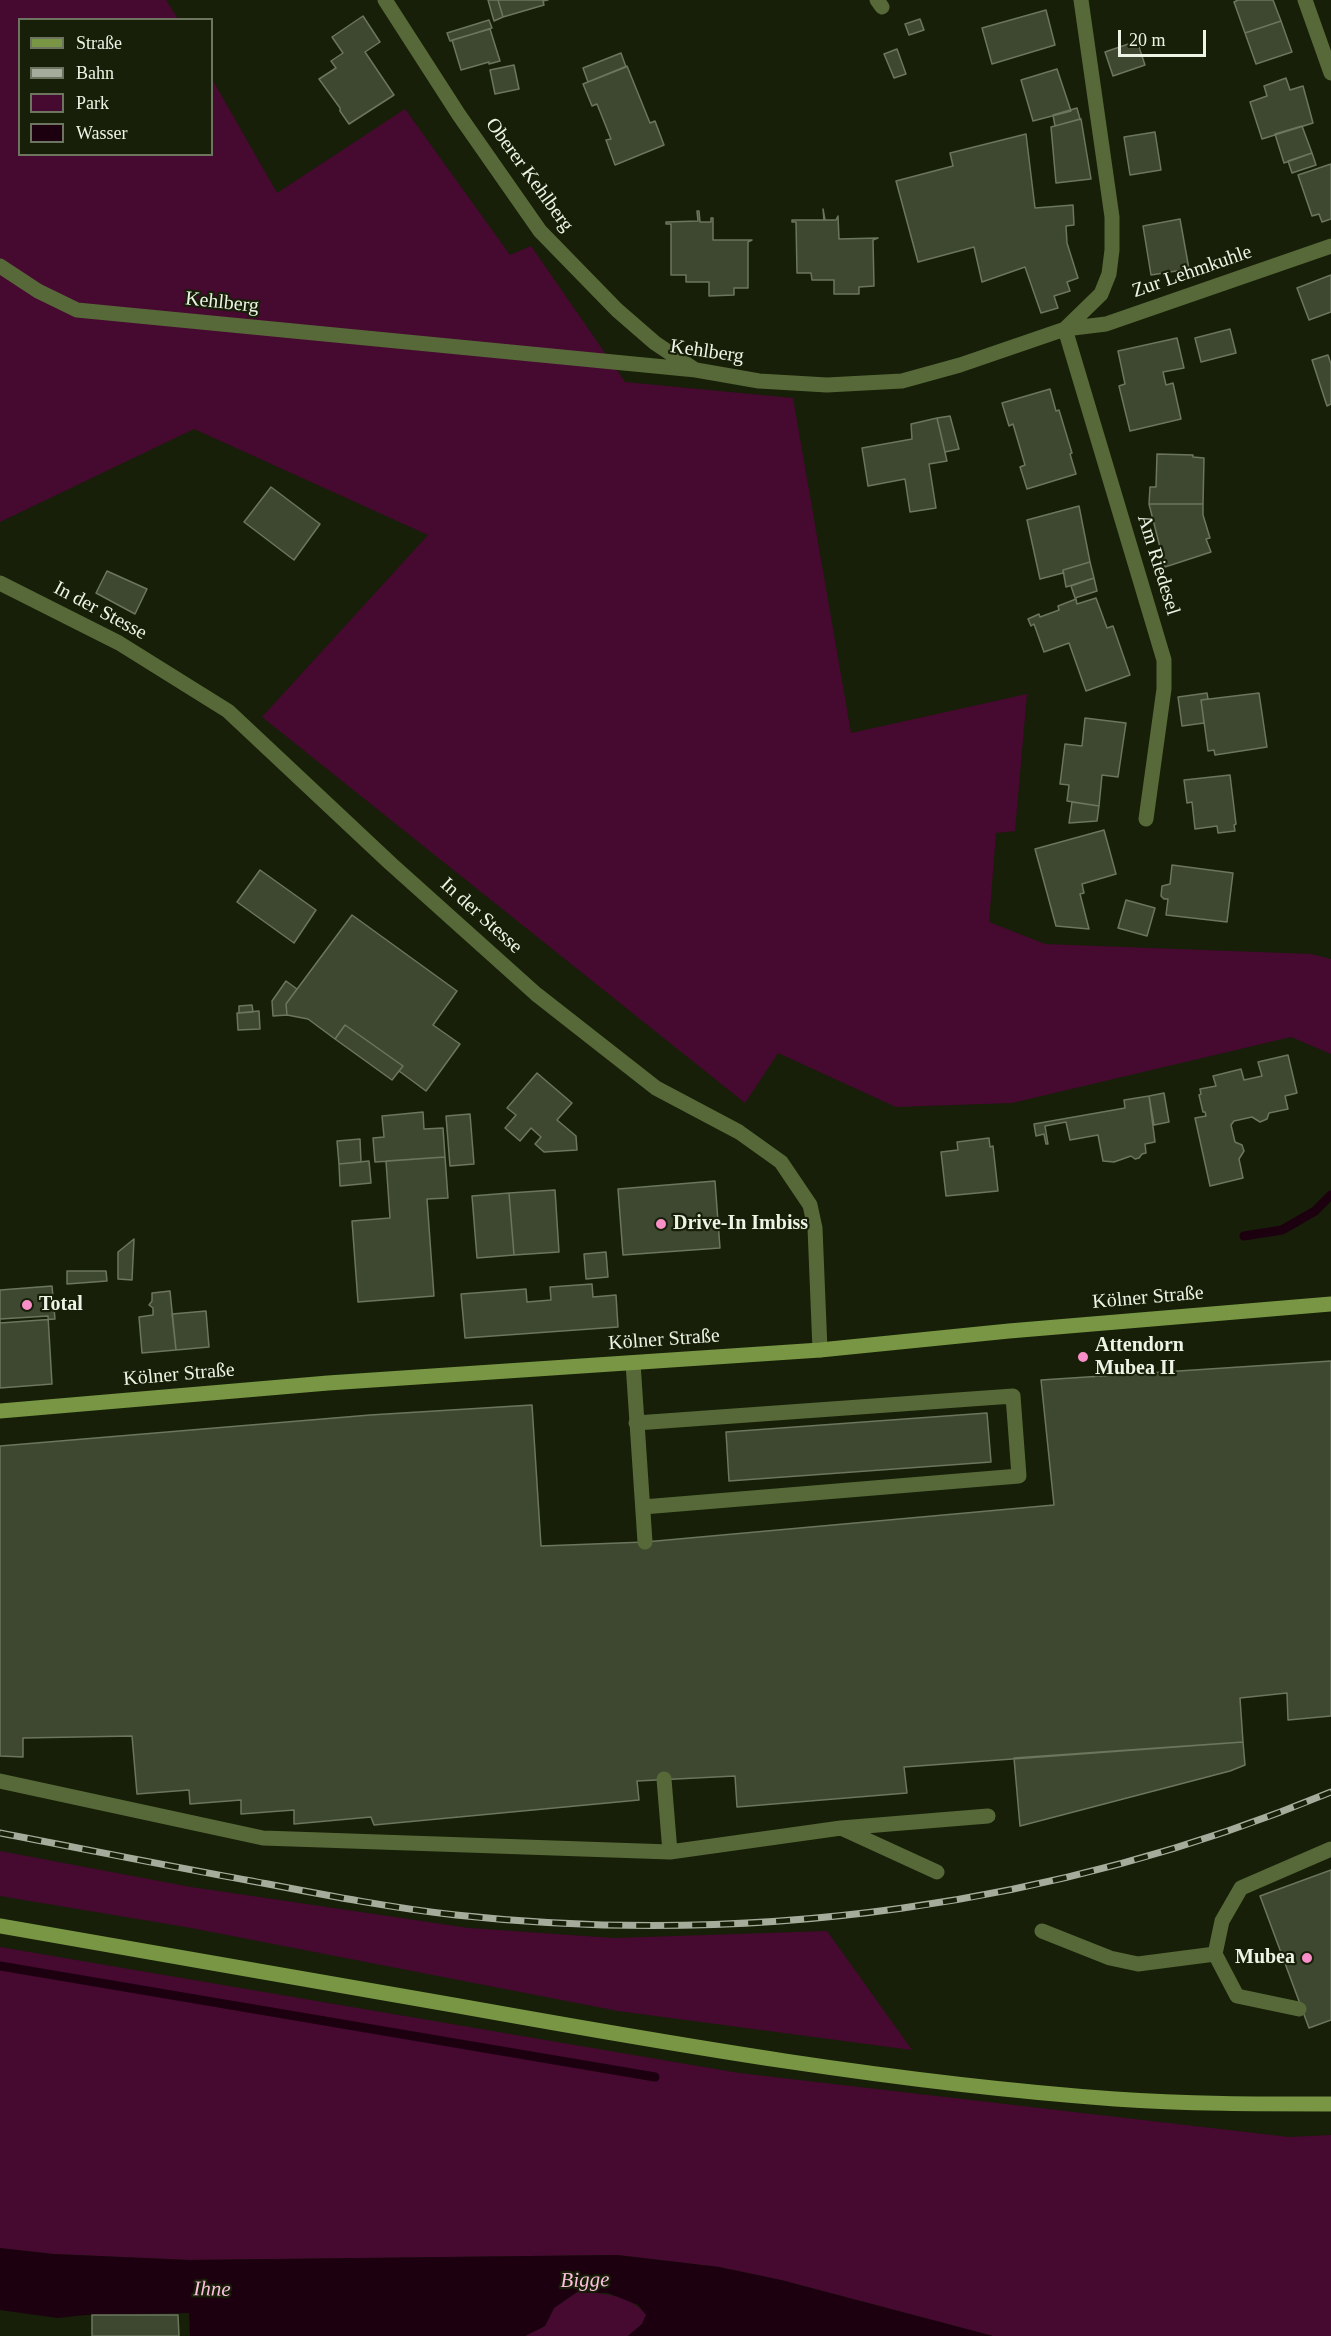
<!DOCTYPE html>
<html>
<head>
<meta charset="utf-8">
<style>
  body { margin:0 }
  #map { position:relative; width:1331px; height:2336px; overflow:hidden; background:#171f08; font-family:"Times New Roman",serif }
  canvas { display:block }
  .legend { position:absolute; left:18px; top:18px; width:195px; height:138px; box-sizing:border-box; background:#171f08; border:2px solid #6d7460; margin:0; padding:8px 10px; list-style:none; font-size:18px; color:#edf3e5 }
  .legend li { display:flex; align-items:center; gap:12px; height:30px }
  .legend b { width:30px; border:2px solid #6d7460 }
  .scale { position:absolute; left:1118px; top:30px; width:88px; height:27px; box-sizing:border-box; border:3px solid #edf3e5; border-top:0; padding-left:8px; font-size:18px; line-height:21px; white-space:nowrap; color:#edf3e5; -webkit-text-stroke:4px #171f08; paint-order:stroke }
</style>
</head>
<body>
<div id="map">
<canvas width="1331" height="2336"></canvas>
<ul class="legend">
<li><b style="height:8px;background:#789643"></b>Straße</li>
<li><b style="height:8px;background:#a5ac9b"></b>Bahn</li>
<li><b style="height:16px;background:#460930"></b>Park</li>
<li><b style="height:16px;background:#1c0010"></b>Wasser</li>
</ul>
<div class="scale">20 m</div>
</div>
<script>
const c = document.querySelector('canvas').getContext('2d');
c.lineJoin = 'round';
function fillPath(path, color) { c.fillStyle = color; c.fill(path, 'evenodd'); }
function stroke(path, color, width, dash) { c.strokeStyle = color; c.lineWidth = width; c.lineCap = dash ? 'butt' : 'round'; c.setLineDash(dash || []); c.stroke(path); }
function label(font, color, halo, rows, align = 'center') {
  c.font = font + ' "Times New Roman",serif'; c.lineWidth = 4.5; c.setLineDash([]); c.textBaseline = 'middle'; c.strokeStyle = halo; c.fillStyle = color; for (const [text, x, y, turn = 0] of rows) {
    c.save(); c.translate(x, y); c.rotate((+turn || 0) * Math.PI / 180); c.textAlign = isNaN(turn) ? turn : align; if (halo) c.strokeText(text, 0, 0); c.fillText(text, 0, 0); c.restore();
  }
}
fillPath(new Path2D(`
  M 0,0 L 166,0 L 178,19 L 20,20 L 20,154 L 212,154 L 212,79 L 277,193 L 405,109 L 510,255 L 531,246 L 625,382 L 793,398 L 851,733 L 1027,694 L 1015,831 L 996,833 L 989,922 L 1045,944 L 1311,954 L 1331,959 L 1331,1054 L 1291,1037 L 1012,1103 L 896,1107 L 778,1053 L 745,1103 L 262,717 L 428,535 L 194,429 L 0,522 Z
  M 0,1851 L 191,1887 L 469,1928 L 614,1938 L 827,1931 L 912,2050 L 618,2011 L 186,1927 L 0,1896 Z
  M 0,1947 L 739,2073 L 1289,2137 L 1331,2135 L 1331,2336 L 993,2336 L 781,2280 L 719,2267 L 617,2255 L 190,2260 L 53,2254 L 0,2248 Z
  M 577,2292 C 601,2293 630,2294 646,2315 L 642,2324 L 628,2336 L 525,2336 L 545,2326 L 554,2308 Z`), '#460930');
fillPath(new Path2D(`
  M 0,2248 L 53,2254 L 190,2260 L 617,2255 L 719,2267 L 781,2280 L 993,2336 L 628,2336 L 642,2324 L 646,2315 L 638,2305 L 608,2293 L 577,2292 L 554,2308 L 545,2326 L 525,2336 L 190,2336 L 189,2313 L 85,2315 L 58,2318 L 0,2310 Z`), '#1c0010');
stroke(new Path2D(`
  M 1244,1236 L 1282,1230 L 1315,1211 L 1331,1195
  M 0,1966 L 655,2077`), '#1c0010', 9);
const building = new Path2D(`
  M 488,0 L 498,0 L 503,17 L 494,21 Z
  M 498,0 L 548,0 L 543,1 L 544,5 L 503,17 Z
  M 1238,0 L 1273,0 L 1281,21 L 1245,33 L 1234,2 Z
  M 1046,10 L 1055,45 L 992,64 L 982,28 Z
  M 363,16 L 380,42 L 365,52 L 394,95 L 349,124 L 340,111 L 340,108 L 319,79 L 336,68 L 331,61 L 343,53 L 332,37 Z
  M 920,19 L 924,30 L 909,35 L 905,24 Z
  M 489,20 L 492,28 L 450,41 L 447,33 Z
  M 1281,21 L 1292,52 L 1256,64 L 1245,33 Z
  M 490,29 L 500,61 L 489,64 L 489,62 L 461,70 L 452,40 Z
  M 1137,41 L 1145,65 L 1113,76 L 1105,52 Z
  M 897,49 L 906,74 L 894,78 L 884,54 Z
  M 621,53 L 626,67 L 588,82 L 583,68 Z
  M 514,65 L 519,89 L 495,94 L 490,70 Z
  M 627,66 L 650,123 L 655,121 L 664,145 L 615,165 L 606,140 L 611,139 L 597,104 L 592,106 L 583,84 Z
  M 1057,69 L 1071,111 L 1033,121 L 1021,80 Z
  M 1286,78 L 1290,90 L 1303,86 L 1313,123 L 1262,139 L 1250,102 L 1267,96 L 1264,86 Z
  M 1077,108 L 1080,119 L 1055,126 L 1053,115 Z
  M 1081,119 L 1091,179 L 1056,183 L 1051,127 Z
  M 1302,126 L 1312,153 L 1284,163 L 1275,134 Z
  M 1155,132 L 1161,170 L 1130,175 L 1124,137 Z
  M 1026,134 L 1035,208 L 1073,205 L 1074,225 L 1066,226 L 1067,243 L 1078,278 L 1067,282 L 1070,291 L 1054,296 L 1058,308 L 1041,313 L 1025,267 L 982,282 L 974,247 L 918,262 L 896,181 L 953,166 L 950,153 Z
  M 1312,153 L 1316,165 L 1292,173 L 1288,161 Z
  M 1331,164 L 1331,219 L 1322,222 L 1319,214 L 1312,216 L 1298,175 Z
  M 823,209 L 825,220 L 836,220 L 838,216 L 839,239 L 878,238 L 873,240 L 874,286 L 859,287 L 859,294 L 834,294 L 834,280 L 812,280 L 811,273 L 797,273 L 796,222 L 792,222 L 792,220 L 824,220 Z
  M 697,211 L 699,211 L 700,222 L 711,222 L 711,218 L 713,218 L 713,240 L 752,240 L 748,242 L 748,288 L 734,288 L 734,295 L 709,296 L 709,282 L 686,282 L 686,275 L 671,275 L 671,224 L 666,224 L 666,222 L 698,221 Z
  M 1180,219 L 1189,269 L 1151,275 L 1143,226 Z
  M 1331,275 L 1331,312 L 1309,320 L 1297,288 Z
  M 1230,329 L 1236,353 L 1201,362 L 1195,338 Z
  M 1177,338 L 1184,368 L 1163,372 L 1166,385 L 1173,383 L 1181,419 L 1130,431 L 1119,386 L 1125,384 L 1118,351 Z
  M 1328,355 L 1331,364 L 1331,404 L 1327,406 L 1312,360 Z
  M 1050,389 L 1056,411 L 1059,410 L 1072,453 L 1070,454 L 1076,474 L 1027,489 L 1020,467 L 1025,465 L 1013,424 L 1009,426 L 1002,403 Z
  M 950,416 L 959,449 L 945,452 L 937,418 Z
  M 937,418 L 947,461 L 929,464 L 936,508 L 910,512 L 905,479 L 868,486 L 862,448 L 912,439 L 911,424 Z
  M 1157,454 L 1193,455 L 1193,457 L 1204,458 L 1203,504 L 1149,504 L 1150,487 L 1156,487 Z
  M 271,487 L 320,524 L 294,560 L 244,522 Z
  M 1149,504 L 1203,504 L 1203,515 L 1210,538 L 1206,539 L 1211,552 L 1165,567 Z
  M 1079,506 L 1090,562 L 1063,570 L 1063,573 L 1040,579 L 1027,520 Z
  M 1090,562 L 1094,578 L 1066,587 L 1063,570 Z
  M 107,571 L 147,589 L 135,614 L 96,593 Z
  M 1094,578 L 1097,591 L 1075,598 L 1071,586 Z
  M 1096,598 L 1107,628 L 1113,626 L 1130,675 L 1086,691 L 1069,643 L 1044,652 L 1034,624 L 1031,626 L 1028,619 L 1039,614 L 1040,617 L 1059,610 L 1058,606 L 1076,599 L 1077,604 Z
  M 1207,693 L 1208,699 L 1201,700 L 1204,723 L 1182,726 L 1178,697 Z
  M 1259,693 L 1267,747 L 1215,755 L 1214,750 L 1208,751 L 1201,700 Z
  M 1085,718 L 1126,723 L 1118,777 L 1102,775 L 1099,806 L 1067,801 L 1069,785 L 1060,784 L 1065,744 L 1082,746 Z
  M 1230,775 L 1236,824 L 1234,825 L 1235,831 L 1218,833 L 1217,826 L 1195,829 L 1192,802 L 1187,803 L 1184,780 Z
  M 1072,802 L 1099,806 L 1097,821 L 1069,823 Z
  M 1104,830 L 1116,874 L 1082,884 L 1084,893 L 1080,894 L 1089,929 L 1056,926 L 1035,849 Z
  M 1172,865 L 1233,873 L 1227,922 L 1166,915 L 1168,899 L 1164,899 L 1161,896 L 1162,886 L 1170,884 Z
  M 260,870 L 316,910 L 294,943 L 237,902 Z
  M 1126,900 L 1155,908 L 1147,936 L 1118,928 Z
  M 352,915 L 457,991 L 433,1025 L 460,1044 L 426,1091 L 399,1071 L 403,1066 L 345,1025 L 335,1039 L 308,1019 L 287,1015 L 286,1004 Z
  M 286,981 L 297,989 L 286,1004 L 287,1015 L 273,1016 L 272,1001 Z
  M 252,1005 L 253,1012 L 239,1013 L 239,1006 Z
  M 259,1011 L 260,1029 L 238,1030 L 237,1013 Z
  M 345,1025 L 403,1066 L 392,1080 L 335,1039 Z
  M 1288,1055 L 1297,1093 L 1285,1096 L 1288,1109 L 1269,1113 L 1267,1119 L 1260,1122 L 1252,1117 L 1234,1121 L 1231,1125 L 1235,1142 L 1242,1145 L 1244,1151 L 1239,1159 L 1243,1178 L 1210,1186 L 1195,1118 L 1206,1116 L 1205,1112 L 1203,1112 L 1199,1095 L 1201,1094 L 1200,1089 L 1216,1086 L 1213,1076 L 1241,1069 L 1244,1080 L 1262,1076 L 1258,1062 Z
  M 537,1073 L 572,1103 L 557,1120 L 576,1136 L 577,1150 L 544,1152 L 535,1144 L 541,1137 L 531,1128 L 520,1141 L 505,1128 L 516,1115 L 507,1108 Z
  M 1164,1093 L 1169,1122 L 1154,1125 L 1149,1096 Z
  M 1149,1096 L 1155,1142 L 1145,1144 L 1146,1153 L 1142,1154 L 1139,1158 L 1135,1159 L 1131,1156 L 1114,1162 L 1103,1161 L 1098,1135 L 1070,1140 L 1066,1122 L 1045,1126 L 1048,1144 L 1046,1144 L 1044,1134 L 1036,1136 L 1034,1124 L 1125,1108 L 1124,1100 Z
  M 423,1112 L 424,1129 L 443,1128 L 445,1157 L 375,1162 L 373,1138 L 384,1137 L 382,1116 Z
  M 470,1114 L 474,1164 L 450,1166 L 446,1116 Z
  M 989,1138 L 990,1147 L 993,1146 L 998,1191 L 946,1196 L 941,1152 L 958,1150 L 957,1142 Z
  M 360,1139 L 361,1162 L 339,1164 L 337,1141 Z
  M 445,1157 L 448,1198 L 427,1199 L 434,1296 L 358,1302 L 352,1221 L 390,1218 L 386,1161 Z
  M 369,1161 L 371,1183 L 340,1186 L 339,1164 Z
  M 715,1181 L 720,1248 L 623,1255 L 618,1189 Z
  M 555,1190 L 559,1252 L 514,1255 L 509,1193 Z
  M 509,1193 L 514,1255 L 477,1258 L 472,1196 Z
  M 134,1239 L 132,1280 L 118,1279 L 118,1252 Z
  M 606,1252 L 608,1277 L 586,1279 L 584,1254 Z
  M 67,1271 L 106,1271 L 107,1281 L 67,1284 Z
  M 592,1284 L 593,1297 L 616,1295 L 618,1327 L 465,1338 L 461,1294 L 526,1289 L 527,1302 L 551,1300 L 550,1287 Z
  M 52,1286 L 55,1319 L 0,1323 L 0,1290 Z
  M 170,1291 L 176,1350 L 142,1353 L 139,1317 L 153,1315 L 153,1308 L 149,1305 L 152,1301 L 152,1293 Z
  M 206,1311 L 209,1347 L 176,1350 L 172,1314 Z
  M 48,1316 L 52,1384 L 0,1388 L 0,1319 Z
  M 1331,1361 L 1331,1716 L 1288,1720 L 1287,1693 L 1240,1698 L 1243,1742 L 904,1767 L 907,1793 L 737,1807 L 735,1776 L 637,1781 L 639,1800 L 374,1825 L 371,1817 L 294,1824 L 294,1810 L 241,1814 L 241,1800 L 190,1804 L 189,1790 L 137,1794 L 132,1736 L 23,1738 L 23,1757 L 0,1756 L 0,1446 L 370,1415 L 532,1405 L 541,1546 L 645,1542 L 1054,1505 L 1041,1380 Z
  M 987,1413 L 991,1462 L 729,1481 L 726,1432 Z
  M 1243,1742 L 1245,1765 L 1230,1771 L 1020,1826 L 1014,1758 Z
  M 1331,1870 L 1331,2020 L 1309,2028 L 1260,1896 Z
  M 92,2315 L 178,2315 L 179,2336 L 92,2336 Z`);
fillPath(building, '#3e4830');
stroke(building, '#6c765d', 1.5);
stroke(new Path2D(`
  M 633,1363 L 645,1542
  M 636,1423 L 1013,1396 L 1019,1476 L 643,1507
  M 664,1779 L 670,1852
  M 0,1781 L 263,1838 L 670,1852 L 841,1828 L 988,1816
  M 841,1828 L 937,1872
  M 1042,1931 L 1110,1958 L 1138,1964 L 1215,1954 L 1222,1921 L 1241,1888 L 1331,1849
  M 1215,1954 L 1237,1996 L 1299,2009`), '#576938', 15);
stroke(new Path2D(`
  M 385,0 L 459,115 L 540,231 L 617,310 L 655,343 L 694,369
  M 877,0 L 882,7
  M 1305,0 L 1331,73
  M 0,266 L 38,291 L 77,310 L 696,370 L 759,381 L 827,385 L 902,381 L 960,365 L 1065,329 L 1101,294 L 1109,274 L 1112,250 L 1112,217 L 1081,0
  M 0,583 L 119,643 L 228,711 L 390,863 L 536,994 L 656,1088 L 739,1132 L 781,1162 L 810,1205 L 815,1228 L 820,1350
  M 1146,819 L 1164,689 L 1164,660 L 1065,329 L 1106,324 L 1331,246`), '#576938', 15);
stroke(new Path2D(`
  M 0,1411 L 328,1383 L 820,1350 L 1009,1331 L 1331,1304
  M 0,1926 C 153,1953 306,1979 459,2006 C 677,2045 894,2083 1115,2099 C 1187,2104 1259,2104 1331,2104`), '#789643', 15);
const rail = new Path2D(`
  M 0,1833 C 89,1850 178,1868 268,1884 C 330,1896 393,1908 456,1915 C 752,1947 1056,1906 1331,1792`);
stroke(rail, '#a5ac9b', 7);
stroke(rail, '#171f08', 4.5, [14]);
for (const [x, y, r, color] of [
  [661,1224,6,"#f98fc9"],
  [27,1305,6,"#f98fc9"],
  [1083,1357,6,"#f98fc9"],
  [1307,1958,6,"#f98fc9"]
]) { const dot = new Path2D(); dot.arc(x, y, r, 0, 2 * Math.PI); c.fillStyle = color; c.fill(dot); stroke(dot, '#171f08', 2); }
label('20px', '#edf3e5', '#171f08', [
  ["Oberer Kehlberg",529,175,54],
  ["Zur Lehmkuhle",1192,272,-19],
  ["Kehlberg",222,303,6],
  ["Kehlberg",707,352,8],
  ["Am Riedesel",1158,565,73],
  ["In der Stesse",100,611,28],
  ["In der Stesse",481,916,42],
  ["Kölner Straße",1148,1298,-5],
  ["Kölner Straße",664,1340,-4],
  ["Kölner Straße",179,1375,-5]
]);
label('bold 20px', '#edf3e5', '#171f08', [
  ["Drive-In Imbiss",673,1224],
  ["Total",39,1305],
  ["Attendorn",1095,1346],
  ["Mubea II",1095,1369],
  ["Mubea",1295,1958,"right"]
], 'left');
label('italic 21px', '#ffbfe0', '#171f08', [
  ["Bigge",585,2281,-1],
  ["Ihne",212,2290,1]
]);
</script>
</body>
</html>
